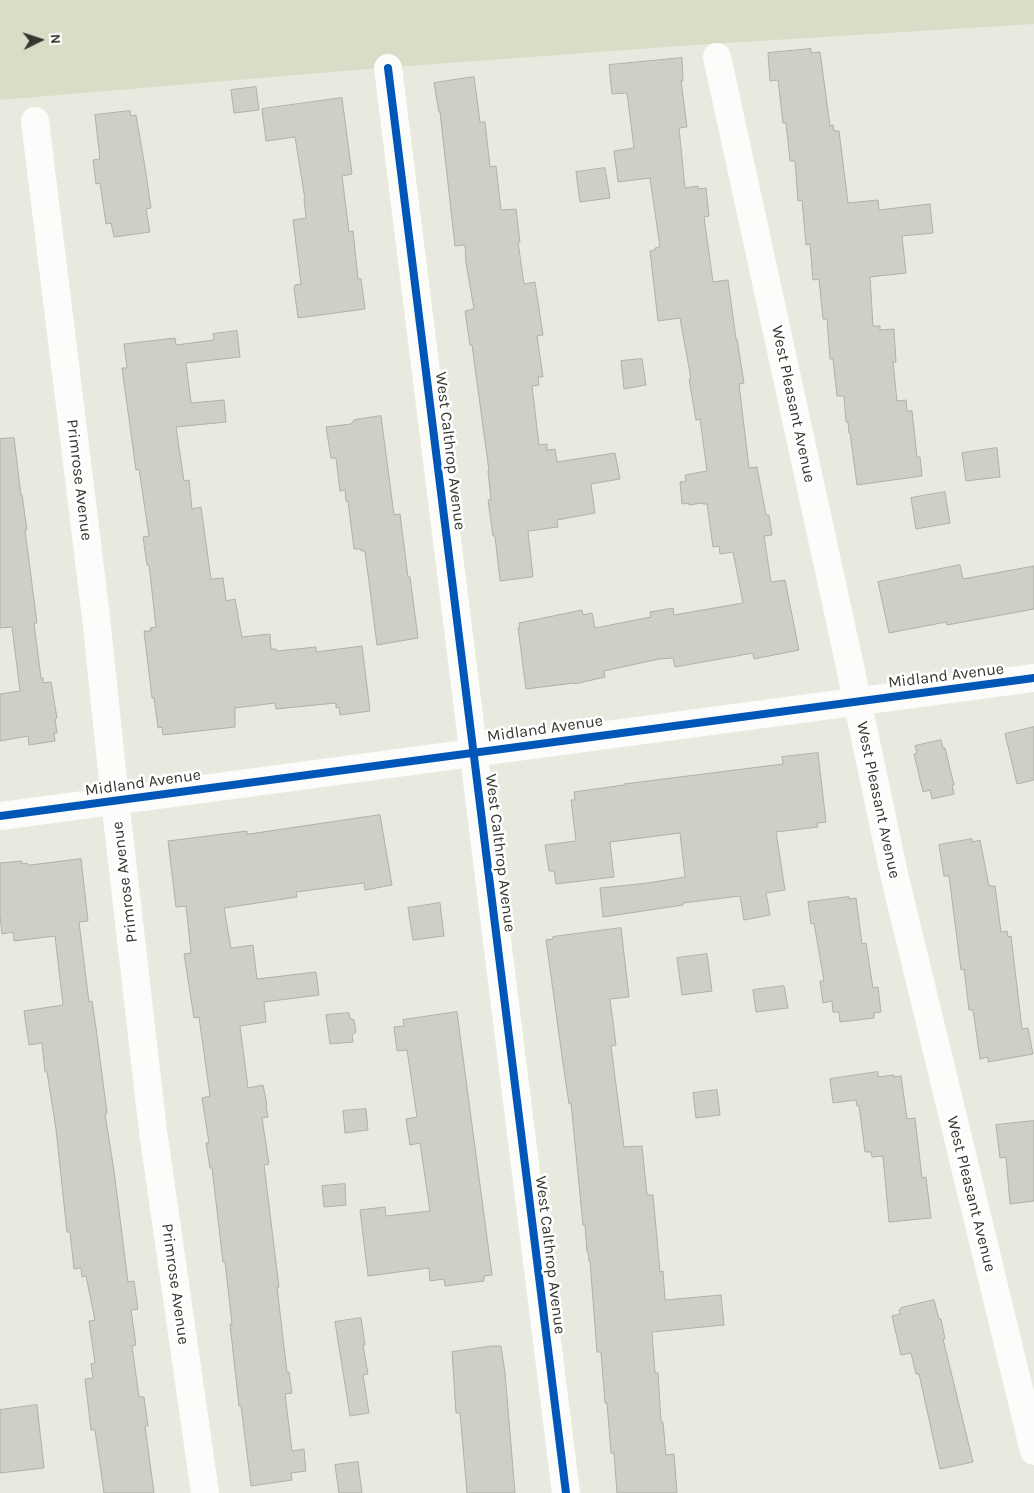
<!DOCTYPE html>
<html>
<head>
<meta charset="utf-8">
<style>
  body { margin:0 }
  #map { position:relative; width:1034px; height:1493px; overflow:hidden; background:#e8eae0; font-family:Karla,sans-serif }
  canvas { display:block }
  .north { position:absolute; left:15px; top:15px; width:50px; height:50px; -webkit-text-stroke:4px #fff; paint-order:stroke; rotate:86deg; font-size:14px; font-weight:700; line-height:20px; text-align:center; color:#35362e }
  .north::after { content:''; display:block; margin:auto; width:18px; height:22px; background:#35362e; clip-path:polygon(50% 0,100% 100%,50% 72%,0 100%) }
</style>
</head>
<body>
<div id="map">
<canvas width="1034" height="1493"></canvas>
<div class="north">N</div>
</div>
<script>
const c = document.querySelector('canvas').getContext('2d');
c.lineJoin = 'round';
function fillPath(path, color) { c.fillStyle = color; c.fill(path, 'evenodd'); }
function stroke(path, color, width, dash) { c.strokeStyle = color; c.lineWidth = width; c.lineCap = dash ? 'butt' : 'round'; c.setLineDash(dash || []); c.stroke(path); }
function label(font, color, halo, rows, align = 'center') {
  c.font = font + ' Karla,sans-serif'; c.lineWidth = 5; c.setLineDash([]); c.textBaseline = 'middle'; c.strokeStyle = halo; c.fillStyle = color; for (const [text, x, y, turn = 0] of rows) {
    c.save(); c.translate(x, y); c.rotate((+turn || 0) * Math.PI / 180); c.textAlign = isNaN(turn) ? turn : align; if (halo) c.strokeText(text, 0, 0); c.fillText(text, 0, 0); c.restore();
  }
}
fillPath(new Path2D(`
  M 0,0 L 1034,0 L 1034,24 L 694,45 L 368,69 L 0,100 Z`), '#d9ddc7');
const building = new Path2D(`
  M 811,49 L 811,53 L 820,52 L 830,126 L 833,125 L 834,131 L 839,131 L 848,203 L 878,200 L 879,210 L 930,204 L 933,233 L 902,236 L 906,273 L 870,277 L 873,326 L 880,326 L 880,330 L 894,329 L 896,362 L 893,362 L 897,401 L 906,400 L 907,411 L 912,411 L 917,457 L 920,457 L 922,476 L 857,485 L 850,433 L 849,433 L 848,422 L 846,422 L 844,396 L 837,396 L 833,359 L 830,359 L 827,319 L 823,319 L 819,279 L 813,280 L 810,244 L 806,245 L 802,200 L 798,201 L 795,161 L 790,161 L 786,123 L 783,123 L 778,80 L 770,81 L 768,53 Z
  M 682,58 L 683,81 L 681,81 L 687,127 L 679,128 L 685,188 L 698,186 L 698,189 L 706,188 L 709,216 L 704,217 L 713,282 L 728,280 L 736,339 L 737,339 L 744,383 L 739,384 L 749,468 L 757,467 L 766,515 L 769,515 L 772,535 L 764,536 L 771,582 L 785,580 L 799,650 L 754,659 L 753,653 L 675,667 L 673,658 L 659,659 L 604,671 L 605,677 L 575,684 L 574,683 L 526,689 L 518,628 L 520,628 L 519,623 L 582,610 L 583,615 L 592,613 L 595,628 L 651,617 L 650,612 L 673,608 L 674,615 L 743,603 L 733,552 L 720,554 L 719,546 L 713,547 L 707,504 L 703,504 L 702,503 L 689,505 L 689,503 L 682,504 L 680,482 L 686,481 L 685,475 L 707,471 L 700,419 L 696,420 L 689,379 L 691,379 L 680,318 L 658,321 L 650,251 L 655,250 L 655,248 L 660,247 L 650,178 L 618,182 L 614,151 L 634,148 L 627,93 L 612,94 L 609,65 Z
  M 474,77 L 480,122 L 485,122 L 490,167 L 496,166 L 501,210 L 516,209 L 520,242 L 518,242 L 524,284 L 535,282 L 543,335 L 537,336 L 543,377 L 538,377 L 539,385 L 532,386 L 539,445 L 547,444 L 547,450 L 555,449 L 557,462 L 615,453 L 620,479 L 591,484 L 595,513 L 557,520 L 558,527 L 528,531 L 533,576 L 532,577 L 500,581 L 495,536 L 493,536 L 488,500 L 491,500 L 488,471 L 489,471 L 472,345 L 470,345 L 465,311 L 474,309 L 466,263 L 465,245 L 455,246 L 440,112 L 439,112 L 434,83 Z
  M 256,87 L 259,110 L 234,113 L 231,90 Z
  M 342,98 L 352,174 L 342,176 L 349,232 L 353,231 L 358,279 L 361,279 L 365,309 L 298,318 L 294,288 L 295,285 L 301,284 L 293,220 L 306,218 L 304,199 L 305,199 L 295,137 L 266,141 L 262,109 Z
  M 130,111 L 131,116 L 136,115 L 145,167 L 151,208 L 146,209 L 150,232 L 114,237 L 111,223 L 106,224 L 100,183 L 96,184 L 93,160 L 100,159 L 95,115 Z
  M 605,168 L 610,198 L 580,202 L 576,172 Z
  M 237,331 L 240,357 L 186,363 L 191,403 L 224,400 L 226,422 L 176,427 L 184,481 L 189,480 L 192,509 L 201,507 L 211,579 L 223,578 L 226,601 L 235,599 L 242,637 L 270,634 L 271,649 L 276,649 L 277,651 L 316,647 L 316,652 L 362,646 L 370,711 L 340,715 L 339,707 L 336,708 L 336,703 L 276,709 L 275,703 L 235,708 L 235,727 L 163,735 L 162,727 L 158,728 L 154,698 L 152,698 L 144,631 L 151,631 L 150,628 L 156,627 L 149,565 L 147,565 L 143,537 L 149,536 L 139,469 L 136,470 L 122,368 L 127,368 L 124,344 L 175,338 L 176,345 L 214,340 L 213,334 Z
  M 642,359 L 646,385 L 624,389 L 621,361 Z
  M 381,416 L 394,515 L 400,514 L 408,577 L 410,577 L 418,638 L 377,645 L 365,551 L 361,551 L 361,549 L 354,549 L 348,501 L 346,501 L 345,490 L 340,491 L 336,458 L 331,458 L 326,427 L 351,424 L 354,420 Z
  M 14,438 L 21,495 L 22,495 L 27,530 L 25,530 L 37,623 L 34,623 L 41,678 L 43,678 L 43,683 L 51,682 L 57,718 L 55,719 L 57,733 L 54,733 L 55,741 L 29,745 L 28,736 L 0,741 L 0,694 L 20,691 L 12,627 L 0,628 L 0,439 Z
  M 997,448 L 1000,477 L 966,481 L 962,453 Z
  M 945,492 L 950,523 L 916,529 L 911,498 Z
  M 960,565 L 963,579 L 1034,566 L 1034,609 L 947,625 L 946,622 L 889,633 L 878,582 Z
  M 1034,727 L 1034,780 L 1017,784 L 1005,734 Z
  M 941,740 L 943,748 L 945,748 L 954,785 L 952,785 L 954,794 L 932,799 L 930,790 L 923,792 L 914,754 L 917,753 L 915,746 Z
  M 818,753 L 826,822 L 817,823 L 818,827 L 776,832 L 785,890 L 766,893 L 770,915 L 744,920 L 740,896 L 683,903 L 683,905 L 603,917 L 600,888 L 648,883 L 685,877 L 680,833 L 610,842 L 614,877 L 556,884 L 554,871 L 549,871 L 545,845 L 576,841 L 571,800 L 575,800 L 574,792 L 624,785 L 624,784 L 783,764 L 782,757 Z
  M 380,815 L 392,885 L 365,890 L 364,883 L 296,892 L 297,897 L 224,908 L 231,948 L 253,945 L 257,979 L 316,972 L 319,995 L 264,1002 L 266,1022 L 240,1026 L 248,1088 L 263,1085 L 267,1105 L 266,1105 L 268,1117 L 262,1118 L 269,1164 L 264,1165 L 279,1287 L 277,1287 L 287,1372 L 289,1372 L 292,1393 L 285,1394 L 292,1451 L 304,1449 L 306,1471 L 291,1473 L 292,1480 L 251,1486 L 241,1406 L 239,1406 L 230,1324 L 232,1324 L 225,1262 L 223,1262 L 212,1168 L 210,1168 L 206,1143 L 209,1143 L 202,1098 L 210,1096 L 199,1017 L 194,1018 L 184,954 L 191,953 L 186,906 L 176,907 L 168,841 L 247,831 L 247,834 Z
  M 972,839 L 972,842 L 980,840 L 989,886 L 995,886 L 1001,932 L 1007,931 L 1008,937 L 1011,936 L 1022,1029 L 1028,1028 L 1033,1054 L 988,1062 L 988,1057 L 980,1059 L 973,1010 L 969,1010 L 964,969 L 961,970 L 949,876 L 944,876 L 939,845 Z
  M 81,859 L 88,921 L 79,922 L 89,1002 L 92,1001 L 96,1028 L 107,1113 L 105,1114 L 114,1171 L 128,1282 L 134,1281 L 138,1309 L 131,1310 L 136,1345 L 132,1346 L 139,1397 L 144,1397 L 148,1426 L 145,1426 L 154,1493 L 104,1493 L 95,1430 L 91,1430 L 85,1379 L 93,1378 L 91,1364 L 95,1363 L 89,1321 L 95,1320 L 86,1276 L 82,1277 L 81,1268 L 74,1269 L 70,1232 L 67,1232 L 56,1129 L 47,1072 L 45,1072 L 42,1043 L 29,1045 L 24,1011 L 63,1005 L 55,936 L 14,941 L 13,932 L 2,934 L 0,915 L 0,863 L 22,861 L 22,864 L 27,863 L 28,865 Z
  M 849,897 L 849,899 L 856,898 L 862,944 L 866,943 L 873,988 L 878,987 L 881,1012 L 874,1013 L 874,1018 L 840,1022 L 839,1012 L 833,1012 L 832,1001 L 823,1003 L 820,981 L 824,981 L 814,923 L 811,924 L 808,902 Z
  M 440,903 L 444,936 L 413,940 L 408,908 Z
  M 621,928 L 629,997 L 610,999 L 616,1045 L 611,1046 L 624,1147 L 642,1146 L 647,1195 L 653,1195 L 660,1272 L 663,1271 L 665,1300 L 721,1295 L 724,1325 L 652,1332 L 655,1373 L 658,1373 L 661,1422 L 663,1422 L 666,1455 L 674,1454 L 677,1493 L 617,1493 L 614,1453 L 611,1453 L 607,1403 L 605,1403 L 601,1352 L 597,1352 L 590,1261 L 589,1261 L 588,1252 L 587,1252 L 585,1225 L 583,1225 L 571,1103 L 569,1104 L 562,1056 L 546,940 L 553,939 L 553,937 Z
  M 707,954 L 712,991 L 682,995 L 677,958 Z
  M 784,986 L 788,1008 L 756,1012 L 753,990 Z
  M 457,1012 L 492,1275 L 484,1276 L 484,1281 L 445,1286 L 444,1279 L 430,1281 L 429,1268 L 368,1276 L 360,1210 L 385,1207 L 386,1216 L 430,1211 L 420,1143 L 410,1145 L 406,1119 L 417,1117 L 407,1050 L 397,1051 L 394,1027 L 404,1026 L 403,1020 Z
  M 349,1013 L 350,1018 L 354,1020 L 356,1032 L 352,1035 L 353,1042 L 330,1044 L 326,1015 Z
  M 878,1072 L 878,1077 L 894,1075 L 894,1077 L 901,1076 L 907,1119 L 915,1118 L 922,1178 L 926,1177 L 931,1218 L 889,1222 L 883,1156 L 872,1157 L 871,1152 L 865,1152 L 859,1106 L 857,1106 L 856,1100 L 833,1103 L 830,1079 Z
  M 717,1090 L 720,1115 L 696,1118 L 693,1093 Z
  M 366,1109 L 368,1130 L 345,1133 L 343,1111 Z
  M 1034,1121 L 1034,1201 L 1010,1204 L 1006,1157 L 1000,1158 L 996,1125 Z
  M 345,1184 L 346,1205 L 324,1207 L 322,1186 Z
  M 934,1300 L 939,1319 L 941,1319 L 945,1339 L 943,1339 L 973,1462 L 940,1469 L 919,1374 L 916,1374 L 911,1353 L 901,1355 L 892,1316 L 900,1314 L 899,1310 L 901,1309 L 901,1308 Z
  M 361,1318 L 365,1345 L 363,1345 L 368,1374 L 363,1375 L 369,1413 L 350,1416 L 335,1322 Z
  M 492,1346 L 501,1346 L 505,1373 L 515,1493 L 467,1493 L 460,1413 L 456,1413 L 452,1352 Z
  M 37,1405 L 44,1468 L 0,1473 L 0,1410 Z
  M 358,1462 L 362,1493 L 339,1493 L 335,1465 Z`);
fillPath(building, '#cecfc7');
stroke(building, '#afb1a9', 1);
stroke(new Path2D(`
  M 717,57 L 849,662 L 894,874 L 1034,1451
  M 388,68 L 566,1493
  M 35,121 L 96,617 L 115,800 L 153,1131 L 205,1493`), '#fcfcfa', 28);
stroke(new Path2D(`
  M 0,816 L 1034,678`), '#fcfcfa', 28);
stroke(new Path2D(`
  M 388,68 L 566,1493
  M 0,816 L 1034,678`), '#0057b8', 8);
label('16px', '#35362e', '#fff', [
  ["West Pleasant Avenue",793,404,78],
  ["West Calthrop Avenue",450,451,83],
  ["Primrose Avenue",79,480,83],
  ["Midland Avenue",946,676,-7],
  ["Midland Avenue",545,729,-8],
  ["Midland Avenue",143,783,-8],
  ["West Pleasant Avenue",878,800,78],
  ["West Calthrop Avenue",500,853,83],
  ["Primrose Avenue",125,882,-97],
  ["West Pleasant Avenue",971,1194,76],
  ["West Calthrop Avenue",550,1255,83],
  ["Primrose Avenue",175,1284,82]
]);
</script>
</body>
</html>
